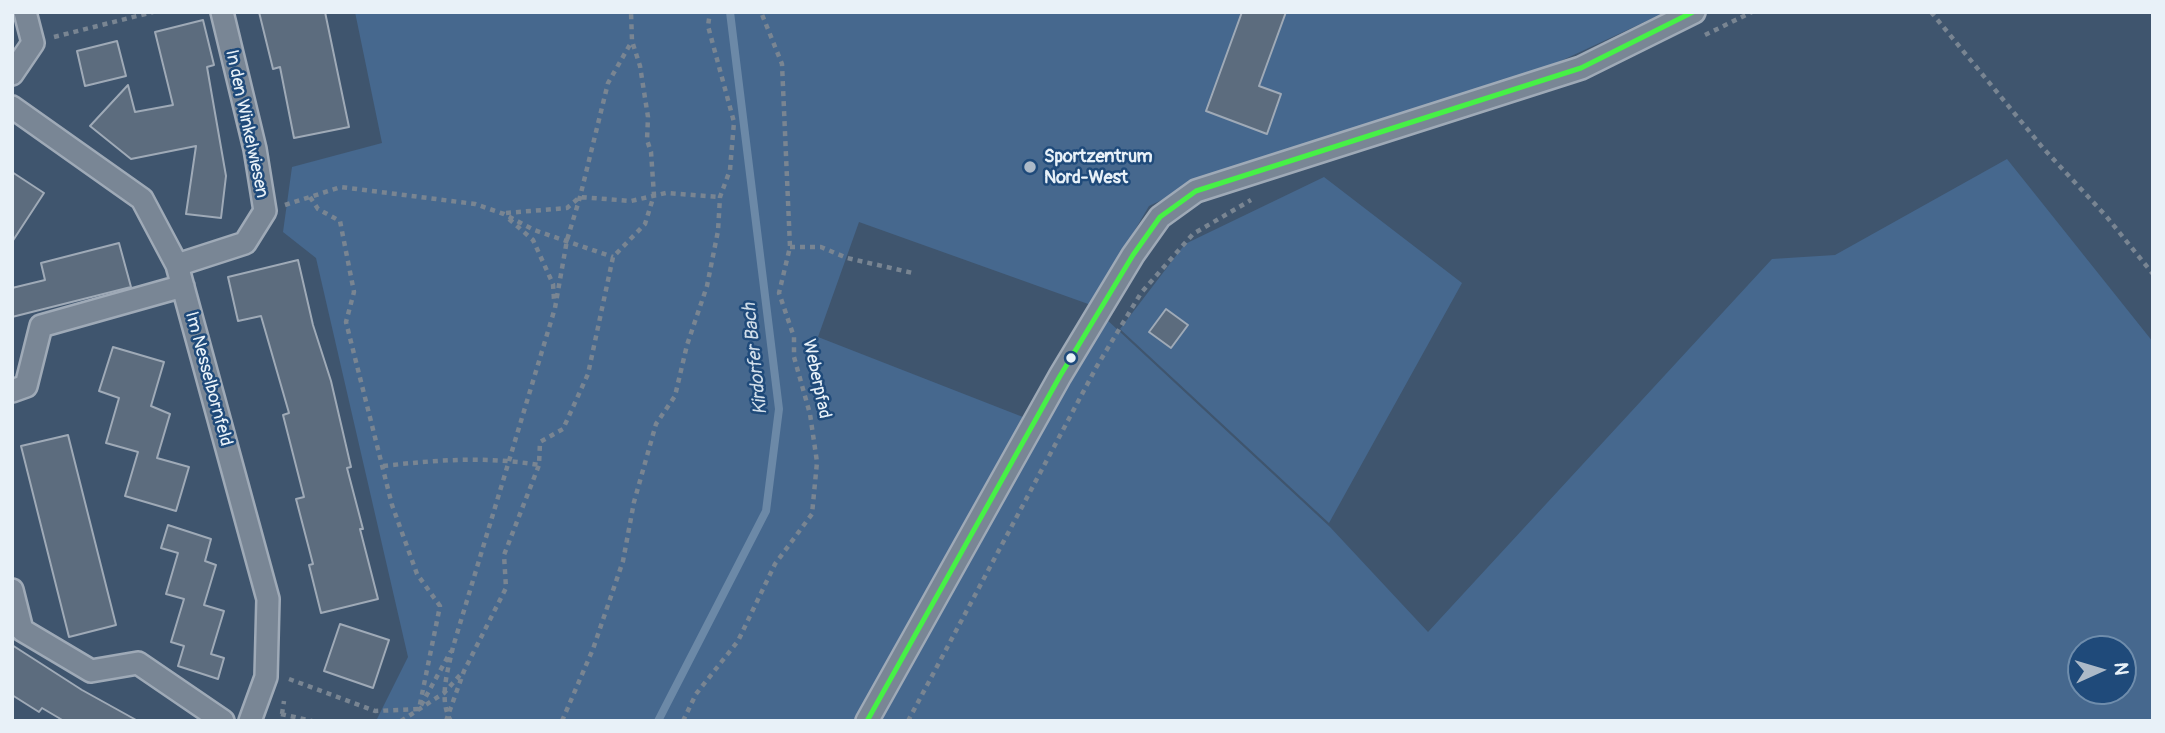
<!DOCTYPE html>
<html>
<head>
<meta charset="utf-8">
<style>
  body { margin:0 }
  #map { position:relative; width:2165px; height:733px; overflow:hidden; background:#3f556e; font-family:Pangolin,sans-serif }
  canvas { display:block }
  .frame { position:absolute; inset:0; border:14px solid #e8f1f8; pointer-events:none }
  .north { position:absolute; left:2067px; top:635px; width:70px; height:70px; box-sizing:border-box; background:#1f4a7a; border:2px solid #6f8dac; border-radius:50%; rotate:86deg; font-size:19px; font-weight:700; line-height:28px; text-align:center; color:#e8f1f8 }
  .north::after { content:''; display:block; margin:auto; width:24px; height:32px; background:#adbac8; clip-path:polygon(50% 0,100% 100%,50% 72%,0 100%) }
</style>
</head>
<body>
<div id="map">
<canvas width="2165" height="733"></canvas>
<div class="frame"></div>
<div class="north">N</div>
</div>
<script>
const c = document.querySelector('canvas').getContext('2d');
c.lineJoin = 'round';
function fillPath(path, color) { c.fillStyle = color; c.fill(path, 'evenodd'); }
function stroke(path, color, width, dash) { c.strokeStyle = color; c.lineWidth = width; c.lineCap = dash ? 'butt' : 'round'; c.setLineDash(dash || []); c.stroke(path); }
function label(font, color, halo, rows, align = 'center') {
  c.font = font + ' Pangolin,sans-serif'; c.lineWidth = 5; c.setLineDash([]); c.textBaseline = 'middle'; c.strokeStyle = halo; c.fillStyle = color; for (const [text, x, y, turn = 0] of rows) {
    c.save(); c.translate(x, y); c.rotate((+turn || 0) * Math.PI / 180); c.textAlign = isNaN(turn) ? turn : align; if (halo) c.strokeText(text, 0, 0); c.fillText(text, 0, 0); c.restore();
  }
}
fillPath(new Path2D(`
  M 355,12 L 1666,12 L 1522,79 L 1204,180 L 1149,206 L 1091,305 L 1330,527 L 1428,632 L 1772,259 L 1835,255 L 2007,159 L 2153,342 L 2153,721 L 876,721 L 1019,437 L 856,721 L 376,721 L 408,657 L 316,258 L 283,232 L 292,167 L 382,143 ZM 859,222 L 1091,305 L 1028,419 L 818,337 ZM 2081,649 L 2123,649 L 2123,691 L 2081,691 Z
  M 1324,177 L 1462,283 L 1329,523 L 1120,329 L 1185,244 Z`), '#46688e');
stroke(new Path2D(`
  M 658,721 L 766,511 L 779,409 L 730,12`), '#6c89a7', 8);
const building = new Path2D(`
  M 259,12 L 325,12 L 349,127 L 294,138 L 280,67 L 273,69 Z
  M 1242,12 L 1286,12 L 1259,86 L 1281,94 L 1267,134 L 1206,111 Z
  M 203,20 L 214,65 L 207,67 L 226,176 L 221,218 L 186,214 L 196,146 L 131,159 L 90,126 L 128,85 L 135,112 L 173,105 L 155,32 Z
  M 117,41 L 126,76 L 85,86 L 77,51 Z
  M 12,172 L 44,193 L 12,242 Z
  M 119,243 L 131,287 L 12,317 L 12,288 L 45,280 L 41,263 Z
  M 298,260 L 313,325 L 331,381 L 351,467 L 347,468 L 363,529 L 360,529 L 378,599 L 321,613 L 309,565 L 313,564 L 296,499 L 304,497 L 283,415 L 289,413 L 261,316 L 238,321 L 228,277 Z
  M 1166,309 L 1188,325 L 1171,348 L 1149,332 Z
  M 113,347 L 164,362 L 151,406 L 170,414 L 157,458 L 189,467 L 176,511 L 125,496 L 138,452 L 106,443 L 119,398 L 99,391 Z
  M 68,435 L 116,625 L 69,637 L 21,446 Z
  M 168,525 L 211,539 L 205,561 L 216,565 L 204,605 L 224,611 L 211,654 L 224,658 L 218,679 L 178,666 L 184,646 L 171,642 L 184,599 L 166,594 L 178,553 L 161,548 Z
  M 340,624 L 389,640 L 373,688 L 324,671 Z
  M 12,645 L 82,690 L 138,721 L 64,721 L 42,708 L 39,712 L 12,695 Z`);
fillPath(building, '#5c6c7e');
stroke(building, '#9faab7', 2);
const street = new Path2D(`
  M 12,74 L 33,43 L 25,12
  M 12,107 L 142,199 L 177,265 L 268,599 L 266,677 L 250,721
  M 177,265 L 245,243 L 265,211 L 255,149 L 222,12
  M 12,391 L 26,386 L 41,326 L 183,286
  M 12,590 L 22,630 L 91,671 L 138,663 L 223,721
  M 867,721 L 1060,376 L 1133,255 L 1160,217 L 1196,191 L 1581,68 L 1694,12`);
stroke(street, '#9faab7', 26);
stroke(new Path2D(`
  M 1931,12 L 2043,148 L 2106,216 L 2153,274
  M 1705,35 L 1752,12
  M 54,37 L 153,12
  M 310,197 L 318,209 L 340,221 L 354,292 L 346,322 L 392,505 L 417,574 L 440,606 L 419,709
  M 285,205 L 341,187 L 475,204 L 504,214 L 534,230 L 613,257
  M 506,213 L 567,208 L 580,197 L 631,201 L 666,193 L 720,197
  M 509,219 L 533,240 L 553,284 L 554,300
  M 790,247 L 821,247 L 847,258 L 913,273
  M 383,466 C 437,460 485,456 539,465
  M 289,679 L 375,711 L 419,709 L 451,651
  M 281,714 L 312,721
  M 282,714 L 284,701
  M 401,721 L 444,693 L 461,674
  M 446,721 L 464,671 L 506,588 L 504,555 L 539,465 L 540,442 L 563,429 L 588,374 L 613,257 L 645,224 L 654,195 L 651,152 L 647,140 L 648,117 L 640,66 L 632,41 L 631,12
  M 451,721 C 438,700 448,670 453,647 L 555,308 L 567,240 L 580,197 L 608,83 L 632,41
  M 562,721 L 593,649 L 623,561 L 634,502 L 656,424 L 675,396 L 687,345 L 707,286 L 718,231 L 720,197 L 730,170 L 734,122 L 708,26 L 710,12
  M 683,721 L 696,694 L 738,641 L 775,564 L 812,514 L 817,462 L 810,414 L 794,357 L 794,337 L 779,293 L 790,247 L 782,64 L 761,12
  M 908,721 L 1097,366 L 1141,293 L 1193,234 L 1251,200`), '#798592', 4.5, [5, 5]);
stroke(street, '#798695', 21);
stroke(new Path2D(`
  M 867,721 L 1060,376 L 1133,255 L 1160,217 L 1196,191 L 1581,68 L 1693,12`), '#46f146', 5);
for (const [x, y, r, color] of [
  [1030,167,7,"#adbac8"],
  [1071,358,6,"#e8f1f8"]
]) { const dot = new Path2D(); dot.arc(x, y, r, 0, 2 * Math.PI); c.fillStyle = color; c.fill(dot); stroke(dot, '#1f4a7a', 2.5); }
label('18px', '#e8f1f8', '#1f4a7a', [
  ["In den Winkelwiesen",246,124,78],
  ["Im Nesselbornfeld",208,379,75],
  ["Weberpfad",816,379,78]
]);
label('bold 18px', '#e8f1f8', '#1f4a7a', [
  ["Sportzentrum",1044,157],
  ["Nord-West",1044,178]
], 'left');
label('italic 19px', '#d0dde9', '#1f4a7a', [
  ["Kirdorfer Bach",756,359,-96]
]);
</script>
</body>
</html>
